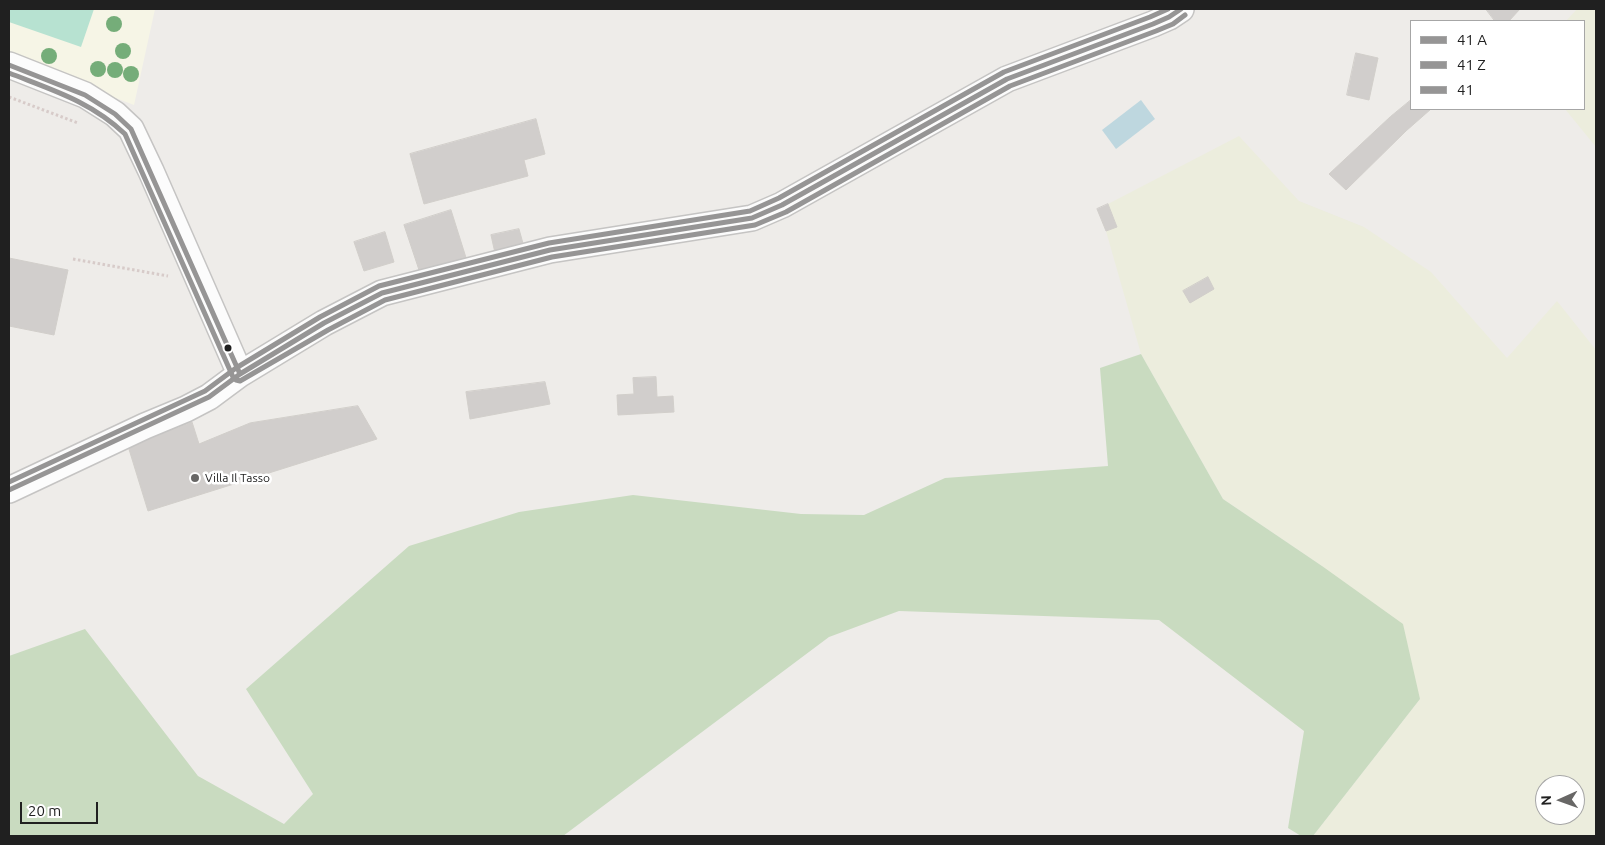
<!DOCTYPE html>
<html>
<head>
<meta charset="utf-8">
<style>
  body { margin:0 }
  #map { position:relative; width:1605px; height:845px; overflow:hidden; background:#eeece9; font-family:Ubuntu,sans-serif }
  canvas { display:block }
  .frame { position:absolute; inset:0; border:10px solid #202020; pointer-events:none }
  .legend { position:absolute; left:1410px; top:20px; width:175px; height:90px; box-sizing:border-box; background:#fff; border:1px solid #a6a6a6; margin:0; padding:6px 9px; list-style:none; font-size:15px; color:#202020 }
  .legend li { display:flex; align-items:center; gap:10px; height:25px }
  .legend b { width:25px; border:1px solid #a6a6a6 }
  .north { position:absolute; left:1535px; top:775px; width:50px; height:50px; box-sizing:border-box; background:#fff; border:1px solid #a6a6a6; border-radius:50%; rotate:268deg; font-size:14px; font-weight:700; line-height:20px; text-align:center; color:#202020 }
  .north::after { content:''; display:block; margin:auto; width:18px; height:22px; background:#686766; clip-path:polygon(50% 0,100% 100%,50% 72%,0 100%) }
  .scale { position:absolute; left:20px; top:802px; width:78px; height:22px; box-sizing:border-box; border:2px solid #202020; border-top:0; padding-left:6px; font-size:15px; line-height:18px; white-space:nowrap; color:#202020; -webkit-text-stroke:4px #fff; paint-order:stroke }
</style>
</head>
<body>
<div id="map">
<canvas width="1605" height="845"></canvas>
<div class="frame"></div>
<ul class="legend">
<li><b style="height:6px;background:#969595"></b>41 A</li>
<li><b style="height:6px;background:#969595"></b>41 Z</li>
<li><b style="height:6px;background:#969595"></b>41</li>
</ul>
<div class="north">N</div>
<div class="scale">20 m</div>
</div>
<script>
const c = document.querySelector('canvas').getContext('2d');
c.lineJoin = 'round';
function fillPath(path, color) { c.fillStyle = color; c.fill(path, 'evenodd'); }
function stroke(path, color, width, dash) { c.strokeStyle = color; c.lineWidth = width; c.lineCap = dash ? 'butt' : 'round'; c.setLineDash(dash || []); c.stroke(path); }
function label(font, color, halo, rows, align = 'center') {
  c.font = font + ' Ubuntu,sans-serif'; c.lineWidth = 5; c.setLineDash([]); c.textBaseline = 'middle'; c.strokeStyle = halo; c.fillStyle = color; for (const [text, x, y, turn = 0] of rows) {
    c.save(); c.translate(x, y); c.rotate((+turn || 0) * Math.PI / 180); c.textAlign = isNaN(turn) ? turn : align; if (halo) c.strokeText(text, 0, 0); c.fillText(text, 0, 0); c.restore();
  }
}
fillPath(new Path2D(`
  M 9,9 L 155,9 L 134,105 L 9,57 Z`), '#f6f5e6');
fillPath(new Path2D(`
  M 1577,9 L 1596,9 L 1596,147 L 1565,109 L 1584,109 L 1584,21 L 1566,21 Z
  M 1239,136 L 1299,201 L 1364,227 L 1431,272 L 1507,358 L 1557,301 L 1596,350 L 1596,836 L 1313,836 L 1420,699 L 1322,566 L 1223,499 L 1141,354 L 1106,231 L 1117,226 L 1108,204 ZM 1545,785 L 1575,785 L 1575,815 L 1545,815 Z`), '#eceddd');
fillPath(new Path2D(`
  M 1141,354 L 1223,499 L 1322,566 L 1403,624 L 1420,699 L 1313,836 L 1301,836 L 1288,828 L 1304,731 L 1159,620 L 899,611 L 829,637 L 563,836 L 9,836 L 9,656 L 85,629 L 198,776 L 284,824 L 313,794 L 246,689 L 409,546 L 519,512 L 633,495 L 801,514 L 864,515 L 945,478 L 1108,466 L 1100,368 Z`), '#c9dbc0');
fillPath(new Path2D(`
  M 9,9 L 94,9 L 81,47 L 9,22 Z`), '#b7e2d1');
fillPath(new Path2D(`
  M 1141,100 L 1155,119 L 1116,149 L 1102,130 Z`), '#bed7df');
const building = new Path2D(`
  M 1486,9 L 1520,9 L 1509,21 L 1495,21 Z
  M 1356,53 L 1378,58 L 1369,100 L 1347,95 Z
  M 1411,100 L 1411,109 L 1431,109 L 1406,131 L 1346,190 L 1329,174 L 1390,117 Z
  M 536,119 L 545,154 L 524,160 L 528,176 L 424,204 L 410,154 Z
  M 1108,204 L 1117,227 L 1106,231 L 1097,209 Z
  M 451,210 L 468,264 L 422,279 L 404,225 Z
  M 519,229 L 524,247 L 495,253 L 491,235 Z
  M 385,232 L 394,262 L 364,271 L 354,242 Z
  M 9,258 L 68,270 L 54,335 L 9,326 Z
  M 1208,277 L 1214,289 L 1190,303 L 1183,291 Z
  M 656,377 L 657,397 L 673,396 L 674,412 L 618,415 L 617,395 L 634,394 L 633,378 Z
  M 545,382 L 550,404 L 470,419 L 466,392 Z
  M 358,406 L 377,439 L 148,511 L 128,446 L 192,422 L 199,444 L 250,423 Z`);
fillPath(building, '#d1cecc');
stroke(building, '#d1ceca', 1);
const street = new Path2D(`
  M 9,65 L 85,95 L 115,114 L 131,129 L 151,171 L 240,374
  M 9,490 L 145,426 L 186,409 L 209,397 L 240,374 L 324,323 L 382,293 L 550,250 L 752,218 L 782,205 L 1007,79 L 1153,24 L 1169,17 L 1181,9`);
stroke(street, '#c5c4c3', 28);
stroke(new Path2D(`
  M 9,97 L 78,123
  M 73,259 L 168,276`), '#d7cbc9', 3, [2.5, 2.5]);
stroke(street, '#fcfcfc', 25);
stroke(new Path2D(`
  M 9,65 L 85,95 L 115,114 L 131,129 L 240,374
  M 9,490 L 209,397 L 240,374 L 324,323 L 382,293 L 550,250 L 752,218 L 782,205 L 1007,79 L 1153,24 L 1169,17 L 1181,9`), '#969595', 5);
stroke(new Path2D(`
  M 9,73 C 52,90 90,101 125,134 L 233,377 L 236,380 L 240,381 L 328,330 L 385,300 L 552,257 L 755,225 L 786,212 L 1010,86 L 1156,31 L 1173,24 L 1185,15`), '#969595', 5);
stroke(new Path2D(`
  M 9,482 L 205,391 L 236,368 L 320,317 L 379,286 L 549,243 L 750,211 L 779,198 L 1004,72 L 1150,17 L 1168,9`), '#969595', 5);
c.fillStyle = '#75ad79';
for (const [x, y] of [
  [114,24],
  [123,51],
  [49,56],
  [98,69],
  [115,70],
  [131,74]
]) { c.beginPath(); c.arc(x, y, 8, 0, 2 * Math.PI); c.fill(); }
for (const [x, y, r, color] of [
  [228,348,4.5,"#202020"],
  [195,478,5,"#686766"]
]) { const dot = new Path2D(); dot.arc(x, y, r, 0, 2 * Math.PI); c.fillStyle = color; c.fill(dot); stroke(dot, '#fff', 2); }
label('12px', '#202020', '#fff', [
  ["Villa Il Tasso",205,478]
], 'left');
</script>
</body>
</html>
